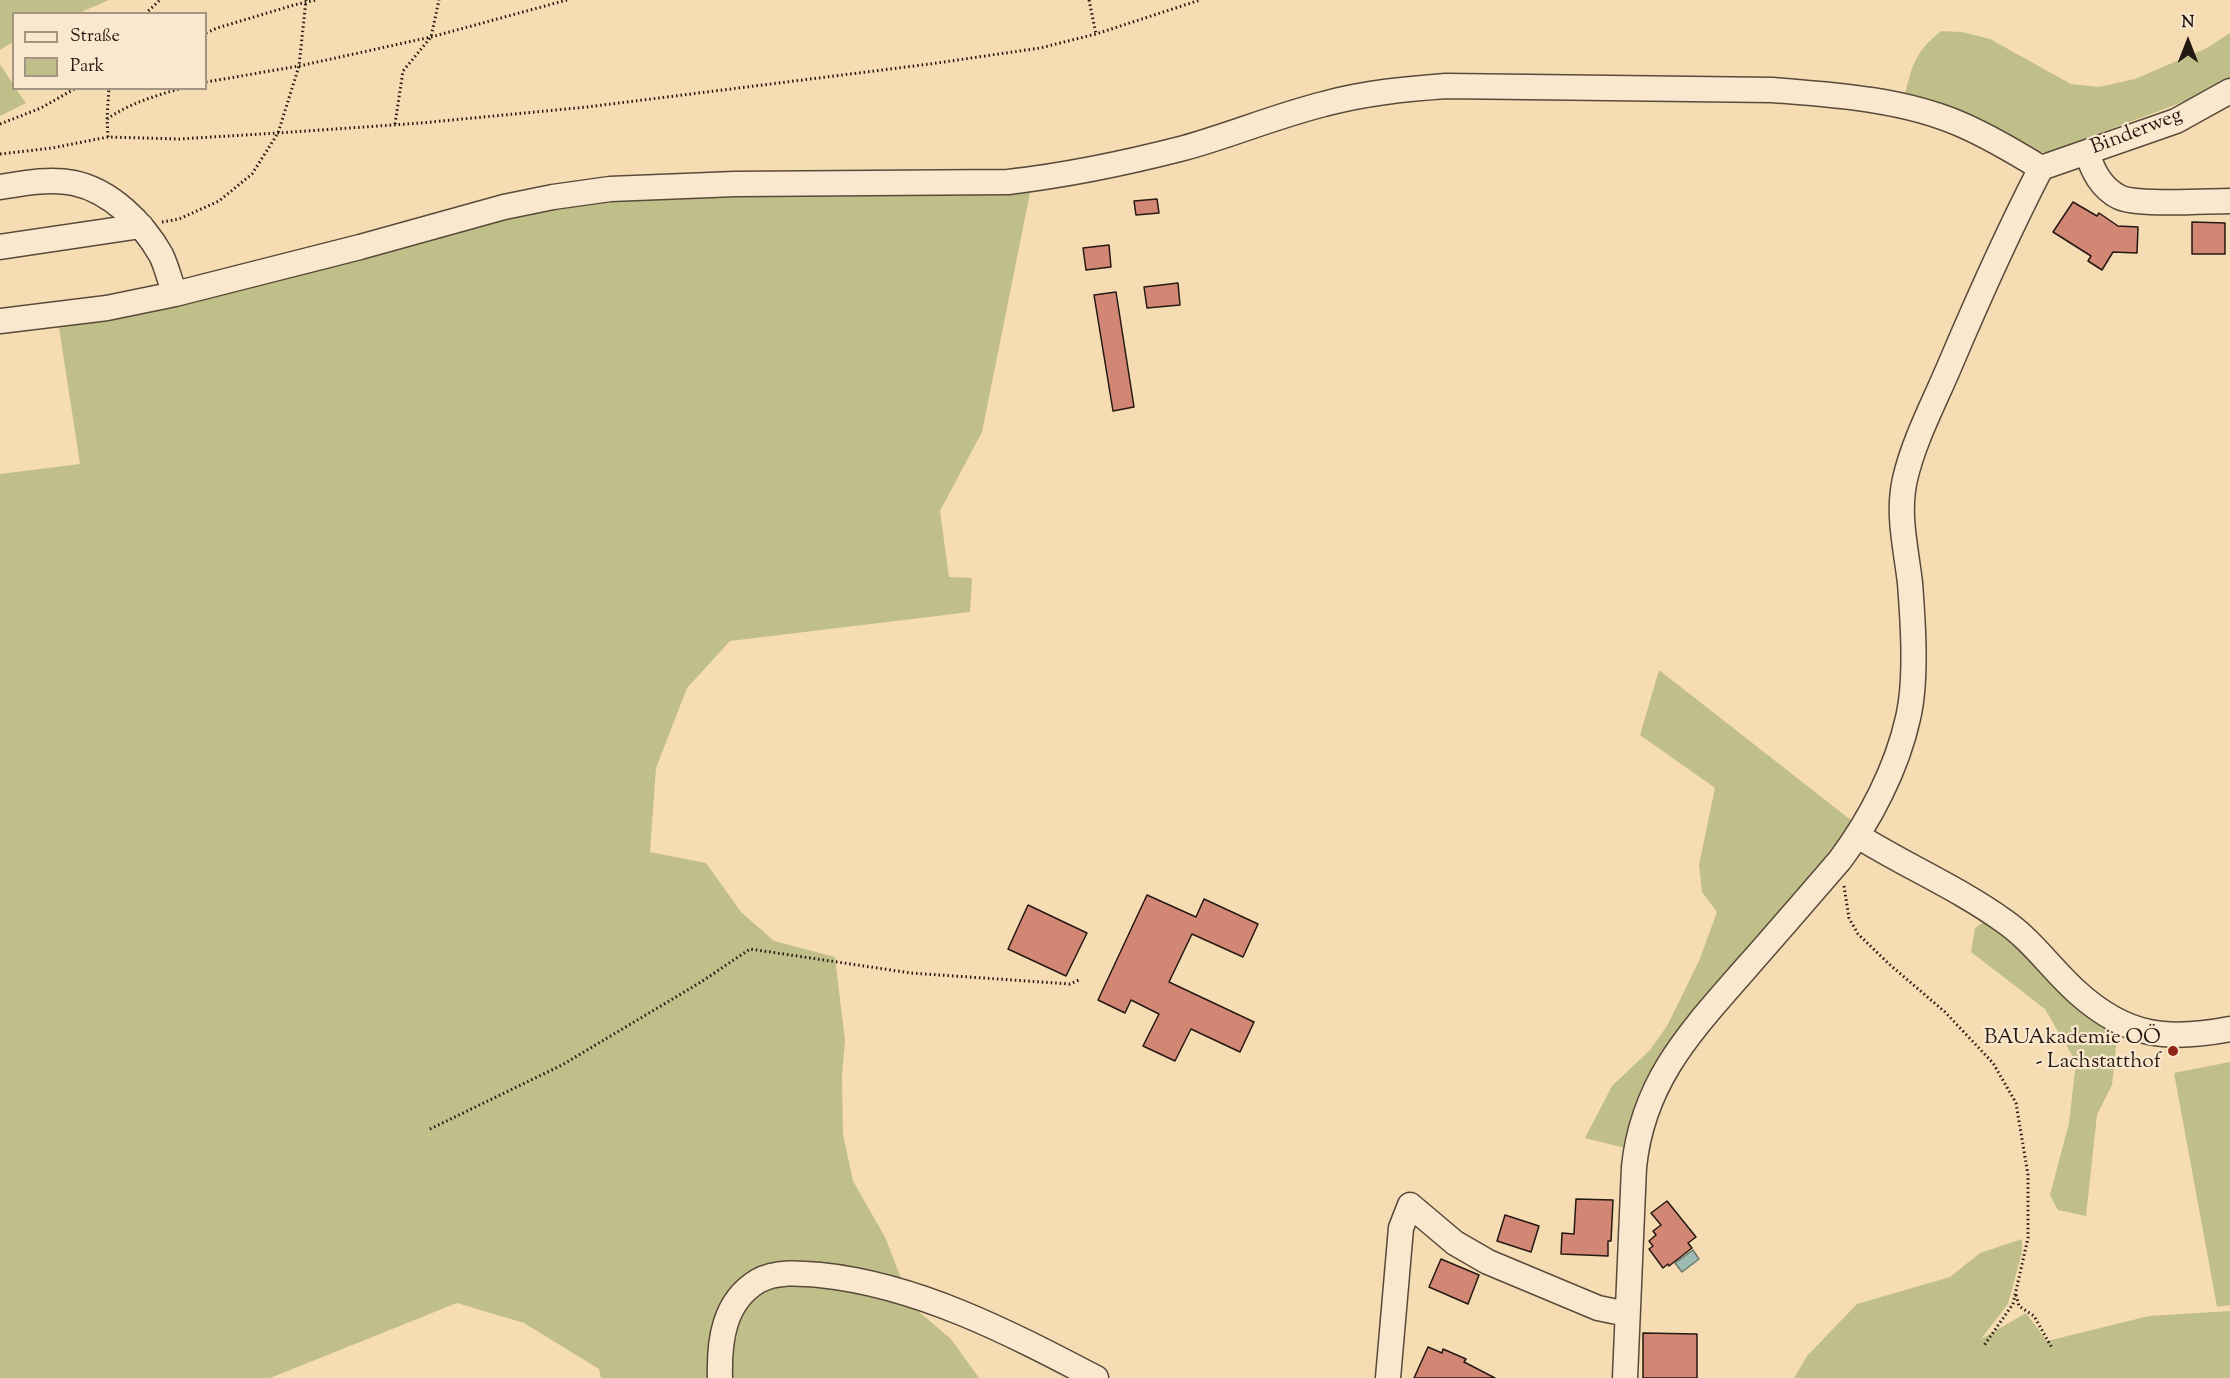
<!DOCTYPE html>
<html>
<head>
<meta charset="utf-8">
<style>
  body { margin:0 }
  #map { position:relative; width:2230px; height:1378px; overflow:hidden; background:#f6dcb3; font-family:"Sorts Mill Goudy",serif }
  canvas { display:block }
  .legend { position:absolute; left:12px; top:12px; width:195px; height:78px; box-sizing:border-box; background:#f9e8ce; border:2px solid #a49583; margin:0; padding:8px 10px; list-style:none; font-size:18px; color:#241912 }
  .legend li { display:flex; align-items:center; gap:12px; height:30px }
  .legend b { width:30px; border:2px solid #a49583 }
  .north { position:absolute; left:2158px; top:12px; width:60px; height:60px; -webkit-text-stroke:4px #f9e8ce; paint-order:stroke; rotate:0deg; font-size:16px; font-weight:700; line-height:24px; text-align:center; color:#241912 }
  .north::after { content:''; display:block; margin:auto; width:21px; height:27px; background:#241912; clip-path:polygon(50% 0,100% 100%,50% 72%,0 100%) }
</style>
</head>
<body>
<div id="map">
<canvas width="2230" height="1378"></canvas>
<ul class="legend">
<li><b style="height:8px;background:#f9e8ce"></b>Straße</li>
<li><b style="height:16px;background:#c1bf89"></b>Park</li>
</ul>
<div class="north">N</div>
</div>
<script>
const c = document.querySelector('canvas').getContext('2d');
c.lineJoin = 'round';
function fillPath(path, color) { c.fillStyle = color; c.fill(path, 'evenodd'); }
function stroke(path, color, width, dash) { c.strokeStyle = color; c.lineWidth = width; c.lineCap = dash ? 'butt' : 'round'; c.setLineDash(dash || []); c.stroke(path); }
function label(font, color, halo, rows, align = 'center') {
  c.font = font + ' "Sorts Mill Goudy",serif'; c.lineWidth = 4.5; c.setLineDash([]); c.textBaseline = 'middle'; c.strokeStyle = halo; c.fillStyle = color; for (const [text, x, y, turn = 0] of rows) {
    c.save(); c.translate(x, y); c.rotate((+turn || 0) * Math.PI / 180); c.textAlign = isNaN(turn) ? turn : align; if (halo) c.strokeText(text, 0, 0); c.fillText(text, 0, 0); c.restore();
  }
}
fillPath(new Path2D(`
  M 0,0 L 109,0 L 79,13 L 14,14 L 13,42 L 0,50 Z
  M 1941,31 L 1962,32 L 1990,39 L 2071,84 L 2099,87 L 2135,79 L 2207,48 L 2230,33 L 2230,78 L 2199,96 L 2049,152 L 2038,152 L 1904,98 C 1912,66 1914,53 1941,31 Z
  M 0,64 L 13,84 L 14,88 L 16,89 L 26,103 L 0,116 Z
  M 1031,188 L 982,432 L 940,511 L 949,577 L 972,578 L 970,612 L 730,641 L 687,688 L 656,768 L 650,852 L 706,863 L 741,912 L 774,941 L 835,957 L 845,1041 L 842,1076 L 843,1134 L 853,1181 L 885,1237 L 912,1306 L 951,1339 L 979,1378 L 601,1378 L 599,1369 L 524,1323 L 457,1303 L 270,1378 L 0,1378 L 0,474 L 80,464 L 58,321 L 491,219 L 585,200 L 668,193 Z
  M 1659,670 L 1856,824 L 1693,1022 L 1625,1148 L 1585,1138 L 1612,1086 L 1650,1050 L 1667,1026 L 1699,961 L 1717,912 L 1702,892 L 1699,865 L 1715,788 L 1640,735 Z
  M 1989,918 L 2118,1029 L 2112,1085 L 2097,1115 L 2086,1216 L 2058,1210 L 2050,1195 L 2069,1123 L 2076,1062 L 2045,1009 L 1971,952 L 1975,928 Z
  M 2230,1062 L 2230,1305 L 2217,1307 L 2174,1073 Z
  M 2022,1239 L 2022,1252 L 2008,1304 L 1981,1339 L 2026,1313 L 2047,1341 L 2149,1316 L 2230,1311 L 2230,1378 L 1794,1378 L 1807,1356 L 1857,1304 L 1950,1277 L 1980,1253 Z`), '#c1bf89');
const water = new Path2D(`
  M 1693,1250 L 1699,1259 L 1682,1272 L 1675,1263 Z`);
fillPath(water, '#9dbbb1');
stroke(water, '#6d7a71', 1.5);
const building = new Path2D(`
  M 1157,199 L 1159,213 L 1136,215 L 1134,201 Z
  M 2073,202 L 2097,216 L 2099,213 L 2118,226 L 2138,227 L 2137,253 L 2113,252 L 2102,270 L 2088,261 L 2091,256 L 2053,232 Z
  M 2192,222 L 2225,223 L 2225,254 L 2192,254 Z
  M 1109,245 L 1111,267 L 1086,270 L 1083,248 Z
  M 1178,283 L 1180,305 L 1147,308 L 1144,287 Z
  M 1116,292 L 1134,407 L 1113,411 L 1094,295 Z
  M 1147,895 L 1196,917 L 1204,899 L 1258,924 L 1243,957 L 1192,934 L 1169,982 L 1254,1022 L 1240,1052 L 1191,1029 L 1175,1061 L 1143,1046 L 1159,1014 L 1131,1000 L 1125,1013 L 1098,1000 Z
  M 1028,905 L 1087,933 L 1066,976 L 1008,949 Z
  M 1576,1199 L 1613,1200 L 1611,1241 L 1608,1241 L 1608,1256 L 1561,1254 L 1562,1233 L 1574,1234 Z
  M 1667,1201 L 1696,1237 L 1688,1243 L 1692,1248 L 1669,1266 L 1668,1264 L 1663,1268 L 1649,1249 L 1653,1246 L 1649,1241 L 1656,1235 L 1653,1231 L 1661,1225 L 1651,1213 Z
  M 1505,1215 L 1539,1226 L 1531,1252 L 1497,1241 Z
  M 1441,1259 L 1479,1275 L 1468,1304 L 1429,1287 Z
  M 1643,1333 L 1697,1334 L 1697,1378 L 1643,1378 Z
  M 1428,1347 L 1442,1353 L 1443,1349 L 1466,1359 L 1464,1362 L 1468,1364 L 1495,1378 L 1414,1378 Z`);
fillPath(building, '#d28775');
stroke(building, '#241912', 1.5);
const minor = new Path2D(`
  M 2087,153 C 2093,171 2101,188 2119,197 C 2137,206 2207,201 2230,201
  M 2041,168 L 2176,121 L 2230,91
  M 0,187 C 24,183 50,178 74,183 C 111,191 143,223 161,255 C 167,267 170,282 175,294
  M 0,247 L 141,226
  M 0,321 L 107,308 L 175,294 L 360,247 L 504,207 L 553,197 L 610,189 L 735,184 L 1008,182 C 1068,175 1126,163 1184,148 C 1231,135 1276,116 1324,104 C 1364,93 1405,89 1446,86 L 1773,90 C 1835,95 1902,99 1960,124 C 1988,136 2015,152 2041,168
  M 1858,836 C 1906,866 1958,888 2004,921 C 2033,941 2052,970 2078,993 C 2127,1037 2168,1041 2230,1029
  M 720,1378 C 719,1342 723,1302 758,1281 C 776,1271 800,1273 820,1275 C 918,1285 1010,1333 1096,1378
  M 1388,1378 L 1401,1228 L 1410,1205 L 1455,1243 L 1488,1262 L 1598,1308 L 1627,1314
  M 1625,1378 L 1634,1167 C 1643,1080 1692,1030 1747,967 C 1778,932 1809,896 1840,860 C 1870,820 1897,768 1908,718 C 1917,680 1913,622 1910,583 C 1906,548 1897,514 1905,479 C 1914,440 1934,403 1950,365 C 1978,299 2008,232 2041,168`);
stroke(minor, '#584a3a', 27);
stroke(new Path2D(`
  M 1089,0 L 1096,34
  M 145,14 L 160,0
  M 206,33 L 217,28 L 294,5 L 316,0
  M 206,82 L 299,66 L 431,37 L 567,0
  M 107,119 L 109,88
  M 0,124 L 41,108 L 76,88
  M 395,124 L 403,71 L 431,37 L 439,0
  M 108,137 L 107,119 C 130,103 155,96 182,88
  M 0,154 L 52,148 L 108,137 L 179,139 L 278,133 L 421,123 L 587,107 L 930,64 L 1040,48 L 1096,34 L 1200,0
  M 162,222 L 179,219 L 219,201 L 252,174 L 278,133 L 299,66 L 306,0
  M 1844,886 L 1849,918 L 1858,934 L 1889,964 L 1945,1012 L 1993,1063 L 2016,1103 L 2028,1175 L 2028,1238 L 2013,1304 L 1983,1347
  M 430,1129 L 562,1065 L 701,982 L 750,949 L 911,973 L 1070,984 L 1081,979
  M 2016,1295 L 2019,1306 L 2034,1316 L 2052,1348`), '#241912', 3, [1.5, 3]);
stroke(minor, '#f9e8ce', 24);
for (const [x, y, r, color] of [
  [2173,1051,6,"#8f2418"]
]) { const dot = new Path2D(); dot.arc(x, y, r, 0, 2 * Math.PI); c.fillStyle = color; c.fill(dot); stroke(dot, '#f9e8ce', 2); }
label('21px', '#241912', '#f9e8ce', [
  ["Binderweg",2137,133,-21]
]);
label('21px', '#241912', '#f9e8ce', [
  ["BAUAkademie OÖ",2161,1039],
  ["- Lachstatthof",2161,1063]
], 'right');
</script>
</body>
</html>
